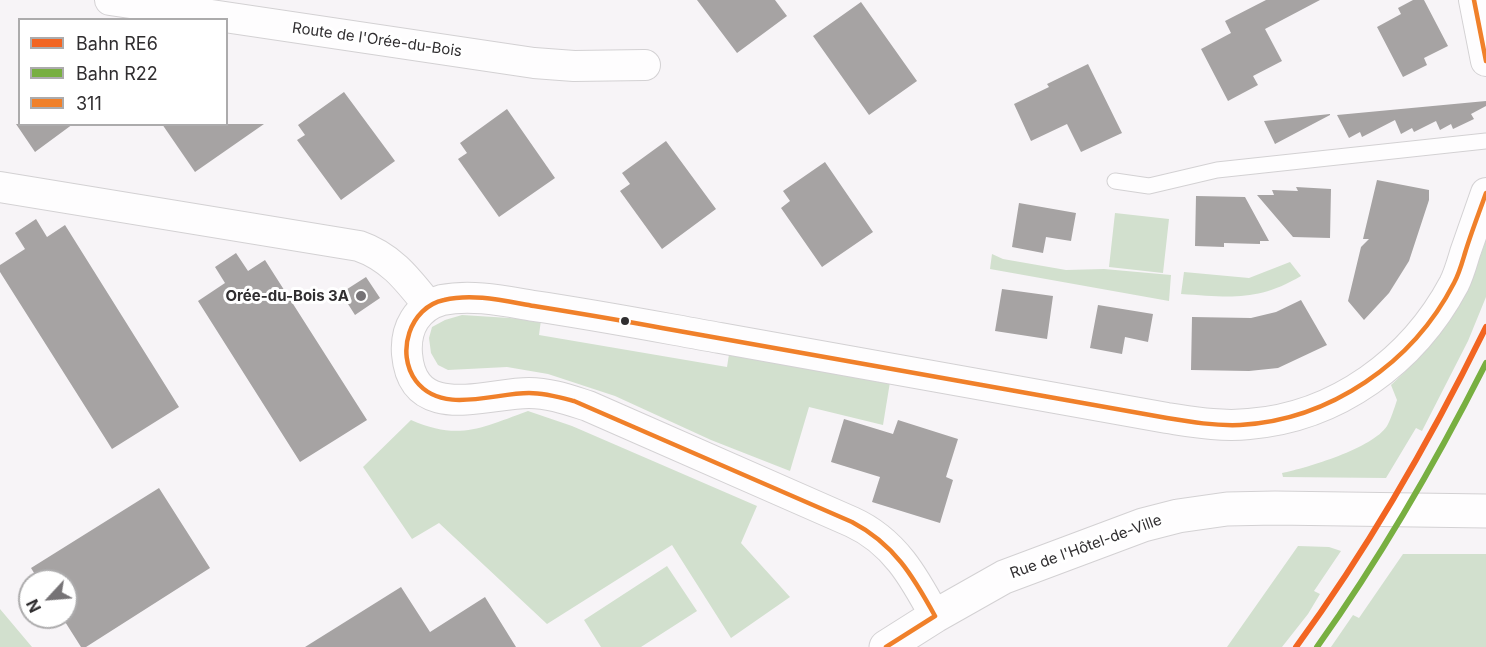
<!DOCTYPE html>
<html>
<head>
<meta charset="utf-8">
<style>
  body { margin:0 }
  #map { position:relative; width:1486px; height:647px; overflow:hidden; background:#f7f4f7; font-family:Inter,sans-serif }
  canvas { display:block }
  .legend { position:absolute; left:18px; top:18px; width:210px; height:108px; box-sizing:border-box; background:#fff; border:2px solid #acabac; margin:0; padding:8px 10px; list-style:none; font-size:18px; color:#302e30 }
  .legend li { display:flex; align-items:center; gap:12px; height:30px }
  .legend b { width:30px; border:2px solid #acabac }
  .north { position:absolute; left:18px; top:569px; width:60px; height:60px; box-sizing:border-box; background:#fff; border:2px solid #acabac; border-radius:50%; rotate:244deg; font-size:16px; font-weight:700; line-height:24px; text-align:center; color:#302e30 }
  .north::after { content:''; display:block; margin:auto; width:21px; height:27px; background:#767376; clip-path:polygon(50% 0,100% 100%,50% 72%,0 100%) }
</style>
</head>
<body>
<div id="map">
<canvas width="1486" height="647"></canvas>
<ul class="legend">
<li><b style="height:8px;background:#f26522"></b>Bahn RE6</li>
<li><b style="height:8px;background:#78af41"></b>Bahn R22</li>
<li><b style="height:8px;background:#f0802a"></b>311</li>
</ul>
<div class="north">N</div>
</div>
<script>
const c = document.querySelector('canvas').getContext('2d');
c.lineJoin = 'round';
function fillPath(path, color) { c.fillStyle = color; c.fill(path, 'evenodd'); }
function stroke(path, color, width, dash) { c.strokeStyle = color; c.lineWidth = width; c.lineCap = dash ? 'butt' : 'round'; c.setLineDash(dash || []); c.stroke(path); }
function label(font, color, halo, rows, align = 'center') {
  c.font = font + ' Inter,sans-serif'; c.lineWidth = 6; c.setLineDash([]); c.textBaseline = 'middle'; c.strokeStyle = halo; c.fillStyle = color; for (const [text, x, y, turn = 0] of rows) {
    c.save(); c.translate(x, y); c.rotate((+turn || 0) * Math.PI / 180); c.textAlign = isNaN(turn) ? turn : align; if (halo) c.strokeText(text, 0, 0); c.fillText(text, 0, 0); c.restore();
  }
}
fillPath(new Path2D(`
  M 1115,213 L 1169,219 L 1163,273 L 1109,267 Z
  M 1486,240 L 1486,297 L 1468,341 L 1422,431 L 1416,428 L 1386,478 L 1283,477 L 1282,473 C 1307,468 1373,448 1387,426 C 1391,419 1394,409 1397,400 L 1391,385 C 1440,340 1465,303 1486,240 Z
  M 992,254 L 1003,259 L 1066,270 L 1104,269 L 1171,275 L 1169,301 L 990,269 Z
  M 1290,262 L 1301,276 C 1257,302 1229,297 1181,294 L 1184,272 L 1249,278 Z
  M 462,315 L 541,320 L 539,335 L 727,367 L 730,348 L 890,382 L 883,425 L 809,407 L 790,471 L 711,440 L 615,396 L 548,374 L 507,367 L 448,370 L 438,365 L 431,353 L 429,338 L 432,327 L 445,320 Z
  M 528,411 L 572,426 L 757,506 L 741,543 L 790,597 L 731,638 L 672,545 L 547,624 L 439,523 L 412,539 L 363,467 L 411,420 C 459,441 481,428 528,411 Z
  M 1298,546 L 1329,547 L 1341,551 L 1314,591 L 1320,594 L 1308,614 L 1282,647 L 1227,647 Z
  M 1403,554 L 1486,554 L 1486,647 L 1331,647 L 1353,615 L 1359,618 Z
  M 667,566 L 697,611 L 641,647 L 601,647 L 584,620 Z
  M 0,609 L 32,647 L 0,647 Z`), '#d2e0ce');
fillPath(new Path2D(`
  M 697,0 L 775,0 L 787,16 L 737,53 Z
  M 1266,0 L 1320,0 L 1265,29 L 1282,61 L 1253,76 L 1258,85 L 1228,101 L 1201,49 L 1231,33 L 1225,21 Z
  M 1413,0 L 1424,0 L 1448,46 L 1424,58 L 1427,65 L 1403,77 L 1377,27 L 1401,14 L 1398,8 Z
  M 861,2 L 917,81 L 869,115 L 813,36 Z
  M 1088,64 L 1122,133 L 1081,152 L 1067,124 L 1031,141 L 1014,104 L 1049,87 L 1047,84 Z
  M 344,92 L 395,161 L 341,200 L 297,140 L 305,135 L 298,125 Z
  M 1486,101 L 1486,106 L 1471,114 L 1474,119 L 1453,129 L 1451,124 L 1440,130 L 1436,121 L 1414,132 L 1412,128 L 1401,134 L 1395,120 L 1362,137 L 1360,132 L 1349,138 L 1337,115 Z
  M 507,109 L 555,178 L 499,217 L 458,159 L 467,153 L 460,143 Z
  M 1330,114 L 1330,115 L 1275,144 L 1264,121 Z
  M 16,124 L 73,124 L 35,152 Z
  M 162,124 L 264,124 L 195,172 Z
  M 666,141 L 716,209 L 662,249 L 620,191 L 630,184 L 622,173 Z
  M 825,162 L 873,232 L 822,267 L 781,208 L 790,201 L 783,191 Z
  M 1377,180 L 1429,190 L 1429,200 L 1409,261 L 1389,293 L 1364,320 L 1348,301 L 1361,247 L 1369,239 L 1363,239 Z
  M 1296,187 L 1331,189 L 1330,238 L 1293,237 L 1257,195 L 1274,195 L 1272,190 L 1298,191 Z
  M 1196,196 L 1245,197 L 1269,241 L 1260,241 L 1260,244 L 1224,243 L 1224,247 L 1195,246 Z
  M 1019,203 L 1076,213 L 1071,241 L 1046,237 L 1043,253 L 1012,247 Z
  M 36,219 L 47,237 L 65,225 L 179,407 L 112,449 L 0,272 L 0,265 L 25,249 L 15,233 Z
  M 236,253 L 248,271 L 265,260 L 367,420 L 300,462 L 198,301 L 225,283 L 215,267 Z
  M 366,277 L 380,298 L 355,315 L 341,293 Z
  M 1002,289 L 1053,296 L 1047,339 L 995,331 Z
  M 1301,300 L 1327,345 L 1278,368 L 1249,371 L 1191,370 L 1192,317 L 1251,318 L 1276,312 Z
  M 1098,305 L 1153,314 L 1148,342 L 1125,337 L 1122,354 L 1090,348 Z
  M 844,419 L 893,434 L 898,420 L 958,439 L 946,477 L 953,480 L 940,523 L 872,502 L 880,477 L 831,462 Z
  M 159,488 L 210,568 L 86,647 L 81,647 L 62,617 L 66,617 L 66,581 L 39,581 L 31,568 Z
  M 401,587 L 430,632 L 485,597 L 516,647 L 305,647 Z`), '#a6a3a3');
const service = new Path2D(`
  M 1115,181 L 1149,186 L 1217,170 L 1486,141`);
const minor = new Path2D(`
  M 110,0 L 534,63 L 574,66 L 645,65
  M 1474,0 L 1486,61
  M 0,187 L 359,246 C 391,257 408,280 428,305
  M 935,616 C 914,577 894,541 852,522 L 588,406 C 569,400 550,393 529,393 C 486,393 413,424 407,354 C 405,328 417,307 442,300 C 472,294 504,301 534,306 C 596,315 658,327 720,338 C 869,366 1018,392 1167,418 C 1194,422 1221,427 1249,424 C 1337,417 1413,361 1454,284 C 1459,274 1462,263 1465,253 C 1472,233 1479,213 1486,193`);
const secondary = new Path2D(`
  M 886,647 L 935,616 L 1004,577 L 1143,525 L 1178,516 L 1227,509 L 1275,508 L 1486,511`);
stroke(service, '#d3d1d3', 17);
stroke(minor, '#d3d1d3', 32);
stroke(secondary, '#d3d1d3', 35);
stroke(service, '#fefdfe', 15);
stroke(minor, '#fefdfe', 30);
stroke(secondary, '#fefdfe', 33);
stroke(new Path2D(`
  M 1474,0 L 1486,61
  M 935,616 C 913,576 894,544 852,522 L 574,401 C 559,397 545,393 529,393 C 493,393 442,415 416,381 C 395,353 410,307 444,300 C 473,293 505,301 534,306 C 577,313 620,320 662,328 C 831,358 999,389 1167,418 C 1191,422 1215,426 1240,425 C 1330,420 1413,363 1454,283 C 1459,274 1462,263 1465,253 C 1471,233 1479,213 1486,193
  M 886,647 L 935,616`), '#f0802a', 4.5);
stroke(new Path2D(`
  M 1296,647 C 1370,546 1431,439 1486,327`), '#f26522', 6);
stroke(new Path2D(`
  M 1317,647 C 1381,557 1436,462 1486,363`), '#78af41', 6);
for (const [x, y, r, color] of [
  [361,296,6,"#767376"],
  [625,321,5,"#302e30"]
]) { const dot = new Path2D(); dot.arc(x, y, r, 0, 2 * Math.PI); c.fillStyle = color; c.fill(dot); stroke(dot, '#fff', 2); }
label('15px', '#302e30', '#fff', [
  ["Route de l'Orée-du-Bois",377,40,8],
  ["Rue de l'Hôtel-de-Ville",1086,547,-20]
]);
label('bold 15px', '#302e30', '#fff', [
  ["Orée-du-Bois 3A",349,296]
], 'right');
</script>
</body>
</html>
